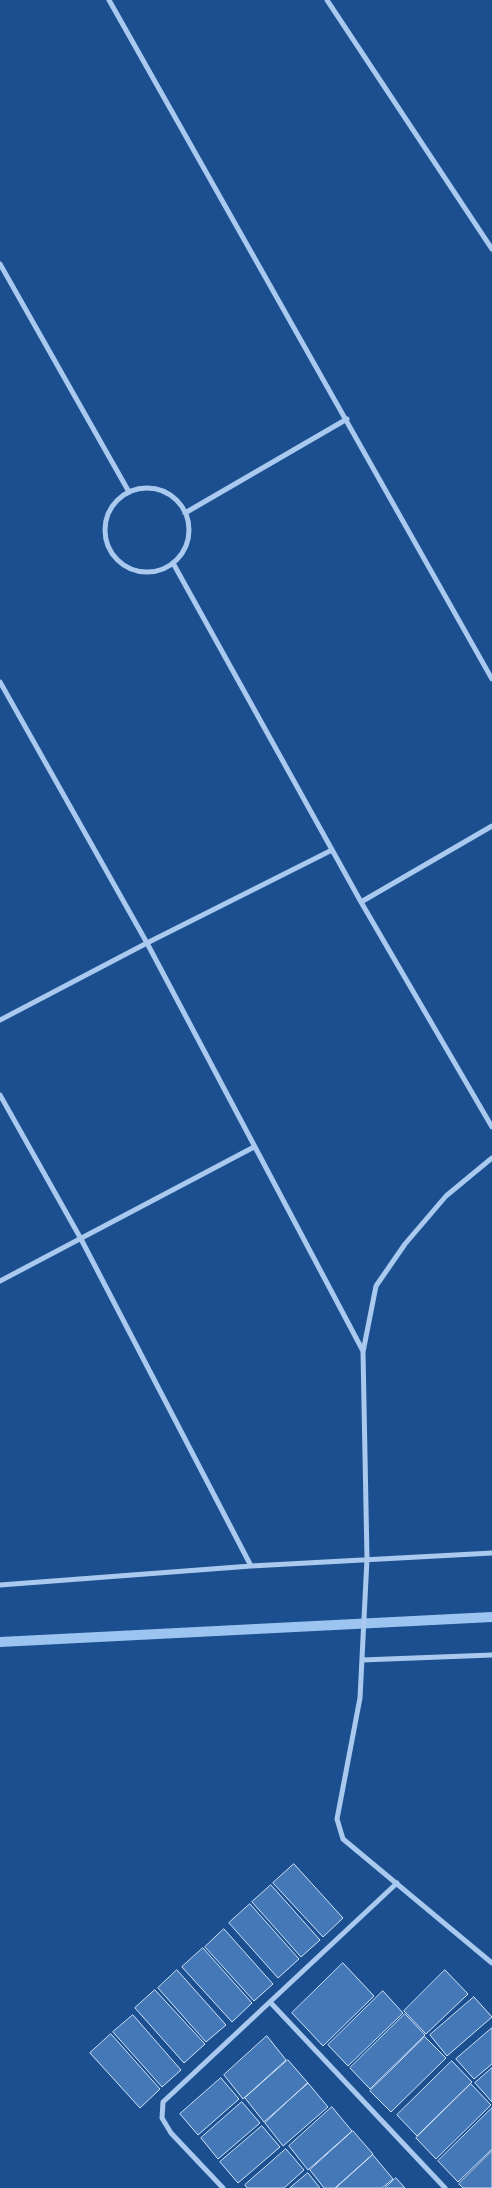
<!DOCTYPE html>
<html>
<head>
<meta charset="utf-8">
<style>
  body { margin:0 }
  canvas { display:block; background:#1b4f8f }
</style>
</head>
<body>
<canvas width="492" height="2188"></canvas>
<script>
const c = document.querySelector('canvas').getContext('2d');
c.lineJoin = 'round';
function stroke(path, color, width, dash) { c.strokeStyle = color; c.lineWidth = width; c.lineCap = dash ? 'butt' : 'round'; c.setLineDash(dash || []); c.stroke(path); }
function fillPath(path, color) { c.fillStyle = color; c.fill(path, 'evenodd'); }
stroke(new Path2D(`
  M 0,1642 L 492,1617`), '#9cc4f0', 10);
const building = new Path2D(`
  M 294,1864 L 343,1918 L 323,1937 L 273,1883 Z
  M 271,1885 L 320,1940 L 301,1957 L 252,1902 Z
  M 250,1904 L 299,1959 L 278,1978 L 229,1923 Z
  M 224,1929 L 273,1984 L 254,2001 L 205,1947 Z
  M 203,1948 L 252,2003 L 232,2022 L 182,1967 Z
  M 343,1963 L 374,1996 L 323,2046 L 292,2013 Z
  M 177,1970 L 226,2025 L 206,2042 L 158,1988 Z
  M 445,1970 L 468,1994 L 426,2034 L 404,2011 Z
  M 155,1990 L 205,2044 L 184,2063 L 135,2008 Z
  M 383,1991 L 403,2013 L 348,2066 L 328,2045 Z
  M 474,1997 L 492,2017 L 447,2056 L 430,2035 Z
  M 405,2014 L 425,2035 L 370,2089 L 350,2068 Z
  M 133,2015 L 181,2070 L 162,2087 L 113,2032 Z
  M 492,2028 L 492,2064 L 474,2079 L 456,2059 Z
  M 111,2034 L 160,2089 L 140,2108 L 90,2053 Z
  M 267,2036 L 286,2060 L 243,2099 L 224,2075 Z
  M 425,2037 L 446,2058 L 391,2112 L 370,2091 Z
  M 288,2060 L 308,2083 L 264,2122 L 245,2098 Z
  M 452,2061 L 472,2082 L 417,2136 L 397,2115 Z
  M 492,2068 L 492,2102 L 475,2083 Z
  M 221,2078 L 239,2099 L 198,2135 L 180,2114 Z
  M 308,2083 L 328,2107 L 283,2146 L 265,2123 Z
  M 471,2084 L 491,2105 L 436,2159 L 416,2138 Z
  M 242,2102 L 260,2123 L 218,2159 L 201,2138 Z
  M 332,2107 L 352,2131 L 308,2170 L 289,2146 Z
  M 492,2108 L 492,2149 L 458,2182 L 438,2161 Z
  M 262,2126 L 280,2147 L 238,2183 L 220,2162 Z
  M 353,2131 L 373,2154 L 335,2188 L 324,2188 L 310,2170 Z
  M 286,2149 L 304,2170 L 284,2188 L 247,2188 L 245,2185 Z
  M 492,2151 L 492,2188 L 463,2188 L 459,2184 Z
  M 373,2155 L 393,2179 L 382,2188 L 336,2188 Z
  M 308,2173 L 320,2188 L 290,2188 Z
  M 396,2178 L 405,2188 L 385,2188 Z`);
fillPath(building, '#4478b7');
stroke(building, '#cfe3fa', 1);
stroke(new Path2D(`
  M 109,0 L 492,679
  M 327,0 L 492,249
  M 0,264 L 129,492
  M105 530a42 42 0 1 1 84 0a42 42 0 1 1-84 0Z
  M 185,513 L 347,419
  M 173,563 L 361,902 L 492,1127
  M 0,682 L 147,943 L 363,1351
  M 361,902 L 492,826
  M 0,1020 L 147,943 L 332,850
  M 0,1095 L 81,1239 L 251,1566
  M 492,1158 L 446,1196 L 405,1244 L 376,1286 L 363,1352 L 367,1559 L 360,1698 L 337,1819 L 343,1839 L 492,1963
  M 0,1281 L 254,1147
  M 0,1585 L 251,1566 L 492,1553
  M 362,1660 L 492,1655
  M 270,2002 L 445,2188
  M 223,2188 L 171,2133 L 162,2118 L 163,2102 L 397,1883`), '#a9c9ee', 5);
</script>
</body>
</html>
